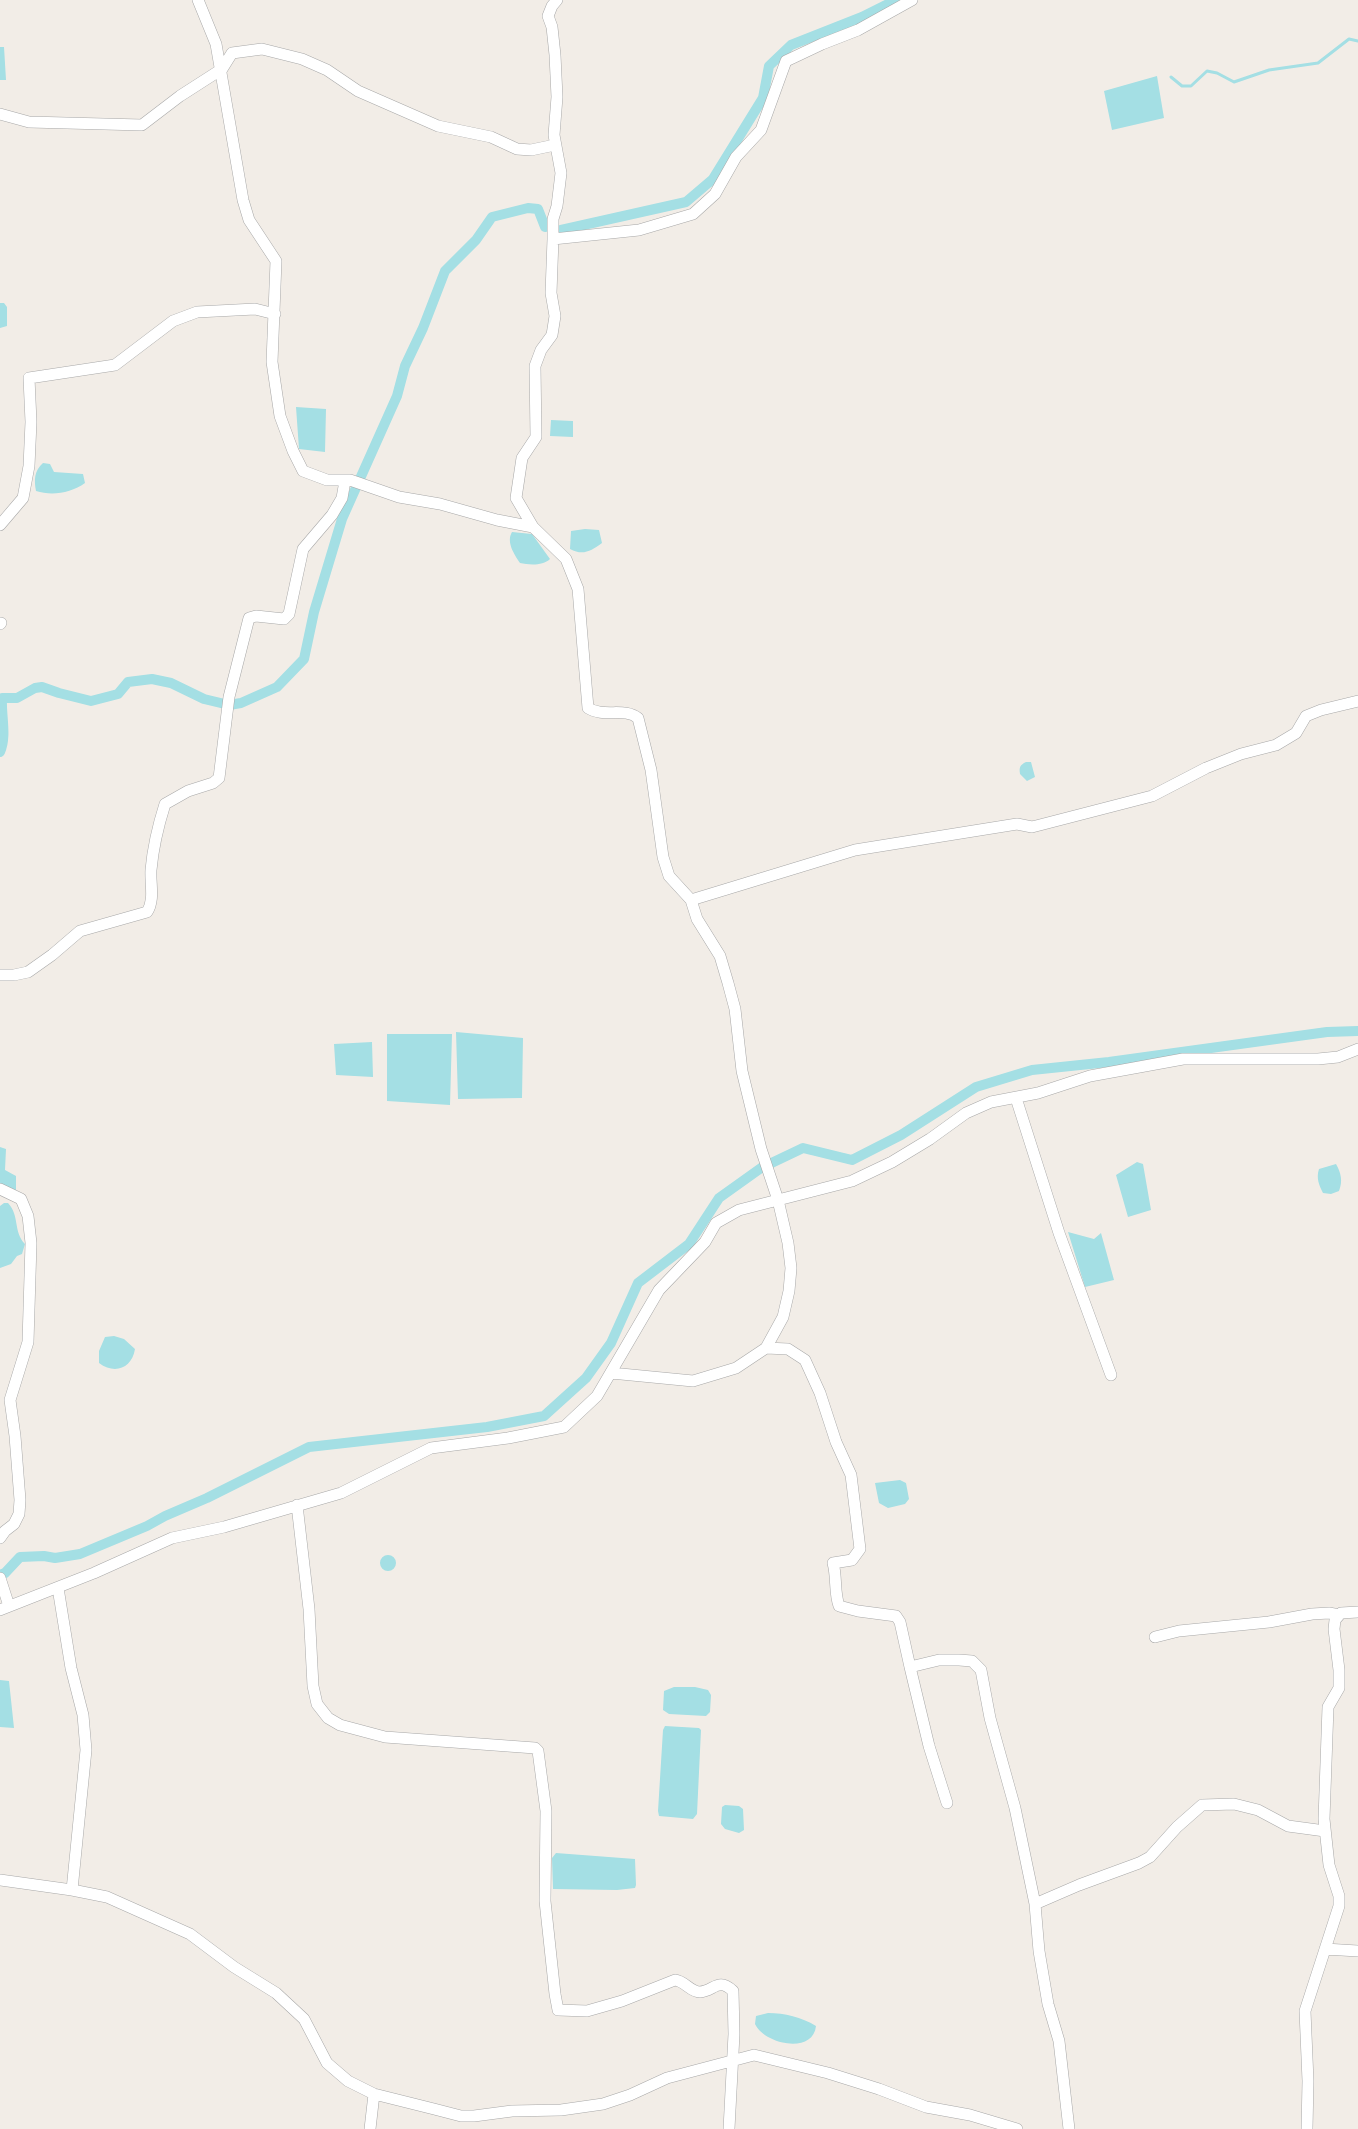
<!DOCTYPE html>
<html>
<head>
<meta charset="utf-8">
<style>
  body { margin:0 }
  canvas { display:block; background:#f2ede7 }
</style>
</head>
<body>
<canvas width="1358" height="2129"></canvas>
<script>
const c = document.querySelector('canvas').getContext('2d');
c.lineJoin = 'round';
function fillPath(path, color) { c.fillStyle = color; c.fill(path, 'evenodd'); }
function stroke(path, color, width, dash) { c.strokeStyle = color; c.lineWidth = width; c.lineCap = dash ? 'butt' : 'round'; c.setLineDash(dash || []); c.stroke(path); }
fillPath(new Path2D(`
  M 0,47 L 4,47 L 6,80 L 0,80 Z
  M 1157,76 L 1164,118 L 1112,130 L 1104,91 Z
  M 0,303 L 4,303 L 7,307 L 7,326 L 0,328 Z
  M 296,407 L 326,409 L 325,452 L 299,449 Z
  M 551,420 L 573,421 L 573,437 L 550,436 Z
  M 43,463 L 50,464 L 54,472 L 83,474 L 85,483 C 71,493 52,496 36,491 C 34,480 34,471 43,463 Z
  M 585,529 L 599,530 L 602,543 C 591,551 583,556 570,549 L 571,531 Z
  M 512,532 L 532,534 L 550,559 C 543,566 529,565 520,563 C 514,554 506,542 512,532 Z
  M 1026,762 L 1031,762 L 1035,777 L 1027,781 L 1020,774 C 1019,767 1020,765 1026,762 Z
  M 456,1032 L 523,1038 L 522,1098 L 458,1099 Z
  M 387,1034 L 452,1034 L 450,1105 L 387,1101 Z
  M 372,1042 L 373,1077 L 336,1075 L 334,1044 Z
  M 0,1147 L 6,1149 L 5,1170 L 16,1176 L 16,1190 L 0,1185 Z
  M 1137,1162 L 1143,1164 L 1151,1210 L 1128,1217 L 1116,1175 Z
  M 1336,1164 C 1341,1173 1343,1181 1339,1191 L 1331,1194 L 1323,1193 C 1319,1185 1316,1178 1319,1169 Z
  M 4,1203 L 8,1203 C 20,1216 13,1232 25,1244 L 22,1254 L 17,1256 L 11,1264 L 0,1268 L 0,1206 Z
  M 1068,1232 L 1094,1239 L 1101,1233 L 1114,1280 L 1085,1287 Z
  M 114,1336 L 124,1339 L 135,1349 C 132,1368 115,1375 99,1363 L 99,1351 L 105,1337 Z
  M 900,1480 L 906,1483 L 909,1499 L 905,1504 L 888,1508 L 879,1503 L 875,1483 Z
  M380 1563a8 8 0 1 1 16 0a8 8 0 1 1-16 0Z
  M 0,1680 L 9,1681 L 14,1728 L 0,1727 Z
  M 674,1687 L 695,1687 L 708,1690 L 711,1695 L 710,1712 L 706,1716 L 669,1714 L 663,1710 L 664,1691 Z
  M 665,1726 L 699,1728 L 701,1730 L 697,1814 L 693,1819 L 659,1816 L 658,1811 L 663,1730 Z
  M 725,1805 L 739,1806 L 743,1809 L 744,1830 L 739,1833 L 725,1829 L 721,1824 L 722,1807 Z
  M 556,1853 L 635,1859 L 636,1885 L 635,1888 L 617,1890 L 553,1889 L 552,1858 Z
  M 768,2013 C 785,2013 801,2017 816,2026 C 813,2055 764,2044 755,2024 L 756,2016 Z`), '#a4dfe4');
stroke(new Path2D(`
  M 1171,77 L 1182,86 L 1191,86 L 1207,71 L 1217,73 L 1234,82 L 1269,70 L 1318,63 L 1349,39 L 1358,41`), '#a4dfe4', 3);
stroke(new Path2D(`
  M 561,230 L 686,202 L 713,179 L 763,98 L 769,66 L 791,45 L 862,17 L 896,0
  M 0,752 C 7,736 1,716 2,698 L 17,698 L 35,688 L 42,687 L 59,693 L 91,701 L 118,694 L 128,682 L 152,679 L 171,683 L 204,699 L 229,705 L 241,703 L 277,687 L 304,659 L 314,612 L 342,519 L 397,396 L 405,366 L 423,328 L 445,271 L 476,240 L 492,217 L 528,208 L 538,209 L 545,227
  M 0,1575 L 5,1573 L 20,1557 L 44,1556 L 55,1558 L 80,1554 L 147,1526 L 165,1516 L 207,1498 L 309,1447 L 487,1427 L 544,1416 L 586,1378 L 611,1343 L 638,1283 L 689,1244 L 719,1198 L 761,1168 L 803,1148 L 852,1160 L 901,1135 L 976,1087 L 1032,1070 L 1109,1062 L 1327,1032 L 1358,1031`), '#a4dfe4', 10);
const minor = new Path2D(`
  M 198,0 L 216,44 L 243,200 L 249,220 L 276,261 L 272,362 L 280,416 L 293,451 L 303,471 L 327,480 L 350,480 L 399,497 L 440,504 L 497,520 L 533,527 L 566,559 L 578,589 L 588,708 C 604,718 624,707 638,718 L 651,770 L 663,857 L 669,876 L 691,900 L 697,919 L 720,956 L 728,983 L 735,1009 L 742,1071 L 761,1149 L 778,1200 L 788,1243 L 791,1268 L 789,1291 L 783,1317 L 766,1348 L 736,1368 L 693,1381 L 611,1373
  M 0,114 L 29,122 L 142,125 L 180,96 L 222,69 L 232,53 L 262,49 L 302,59 L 327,70 L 358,91 L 438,126 L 491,137 L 517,149 L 531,150 L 555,145
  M 553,239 L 553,219 L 557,206 L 561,173 L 554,135 L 557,97 L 555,55 L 552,27 L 548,16 L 552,6 L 557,0
  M 0,525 L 23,498 L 29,466 L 31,422 L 29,378 L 115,365 L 173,321 L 197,312 L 255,309 L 275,314
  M 533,527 L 516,498 L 522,458 L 536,437 L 535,366 L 541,350 L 552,335 L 555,316 L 551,293 L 553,239 L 639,230 L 693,214 L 715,194 L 736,157 L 761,130 L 786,61 L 822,44 L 858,30 L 912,0
  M 0,624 L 1,623
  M 691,900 L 855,850 L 1017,824 L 1032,827 L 1152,796 L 1206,768 L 1241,754 L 1276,745 L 1296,733 L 1306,716 L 1321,710 L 1358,701
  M 0,975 L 14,975 L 28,972 L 52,955 L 80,931 L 147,912 C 155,900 150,883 151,870 C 153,847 158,826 165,804 L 188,791 L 213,783 L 219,778 L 229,697 L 249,618 L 256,616 L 284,619 L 289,614 L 303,549 L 332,515 L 342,498 L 345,481
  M 1016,1098 L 1059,1233 L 1111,1375
  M 0,1189 L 21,1199 L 28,1216 L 31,1243 L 28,1342 L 10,1400 L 15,1436 L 20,1500 L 19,1514 L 14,1524 L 5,1531 L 0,1538
  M 766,1348 L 788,1349 L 805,1360 L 820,1393 L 836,1442 L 851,1475 L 860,1549 L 852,1560 L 833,1563 C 837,1577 834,1592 839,1606 L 858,1611 L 896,1616 L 900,1622 L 910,1667 L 939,1660 L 959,1660 L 972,1661 L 981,1670 L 990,1718 L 1015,1808 L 1035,1904 L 1039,1951 L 1048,2004 L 1059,2041 L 1069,2129
  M 297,1505 L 309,1609 L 313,1686 L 317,1704 L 328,1718 L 340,1725 L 385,1737 L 535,1748 L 538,1751 L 546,1811 L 545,1901 L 555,1994 L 558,2010 L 587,2011 L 622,2001 L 675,1980 C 685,1981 690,1992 700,1992 C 714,1991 718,1977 733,1991 L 734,2034 L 729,2129
  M 0,1578 L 9,1606
  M 58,1588 L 71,1668 L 83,1715 L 86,1750 L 72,1890
  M 0,1610 L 94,1573 L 172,1538 L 224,1527 L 341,1493 L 431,1448 L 508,1438 L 564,1427 L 597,1396 L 659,1290 L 705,1242 L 716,1223 L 739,1210 L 852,1181 L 892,1162 L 930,1139 L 966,1113 L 991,1102 L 1038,1093 L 1090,1076 L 1183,1059 L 1318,1059 L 1338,1057 L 1358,1049
  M 1155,1637 L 1179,1631 L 1269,1622 L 1312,1614 L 1329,1613 L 1339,1615
  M 910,1667 L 929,1746 L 947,1803
  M 0,1880 L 72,1890 L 107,1897 L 190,1934 L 234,1967 L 276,1993 L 304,2019 L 327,2063 L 348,2081 L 374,2094 L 434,2109 L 461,2116 L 474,2116 L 512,2111 L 561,2110 L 603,2104 L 630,2095 L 667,2078 L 754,2055 L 828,2073 L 879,2089 L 926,2107 L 970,2115 L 1017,2129
  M 1035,1904 L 1079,1885 L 1139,1863 L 1150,1857 L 1177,1827 L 1202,1805 L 1234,1804 L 1258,1810 L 1288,1826 L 1325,1831
  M 1325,1949 L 1358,1951
  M 370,2129 L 374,2094
  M 1307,2129 L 1308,2081 L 1305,2011 L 1339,1906 L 1339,1896 L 1329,1865 L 1324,1819 L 1328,1707 L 1339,1688 L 1339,1670 L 1334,1629 L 1335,1620 L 1341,1613 L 1358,1612`);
stroke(minor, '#a8a8a8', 12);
stroke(minor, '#fff', 11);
</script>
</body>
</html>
